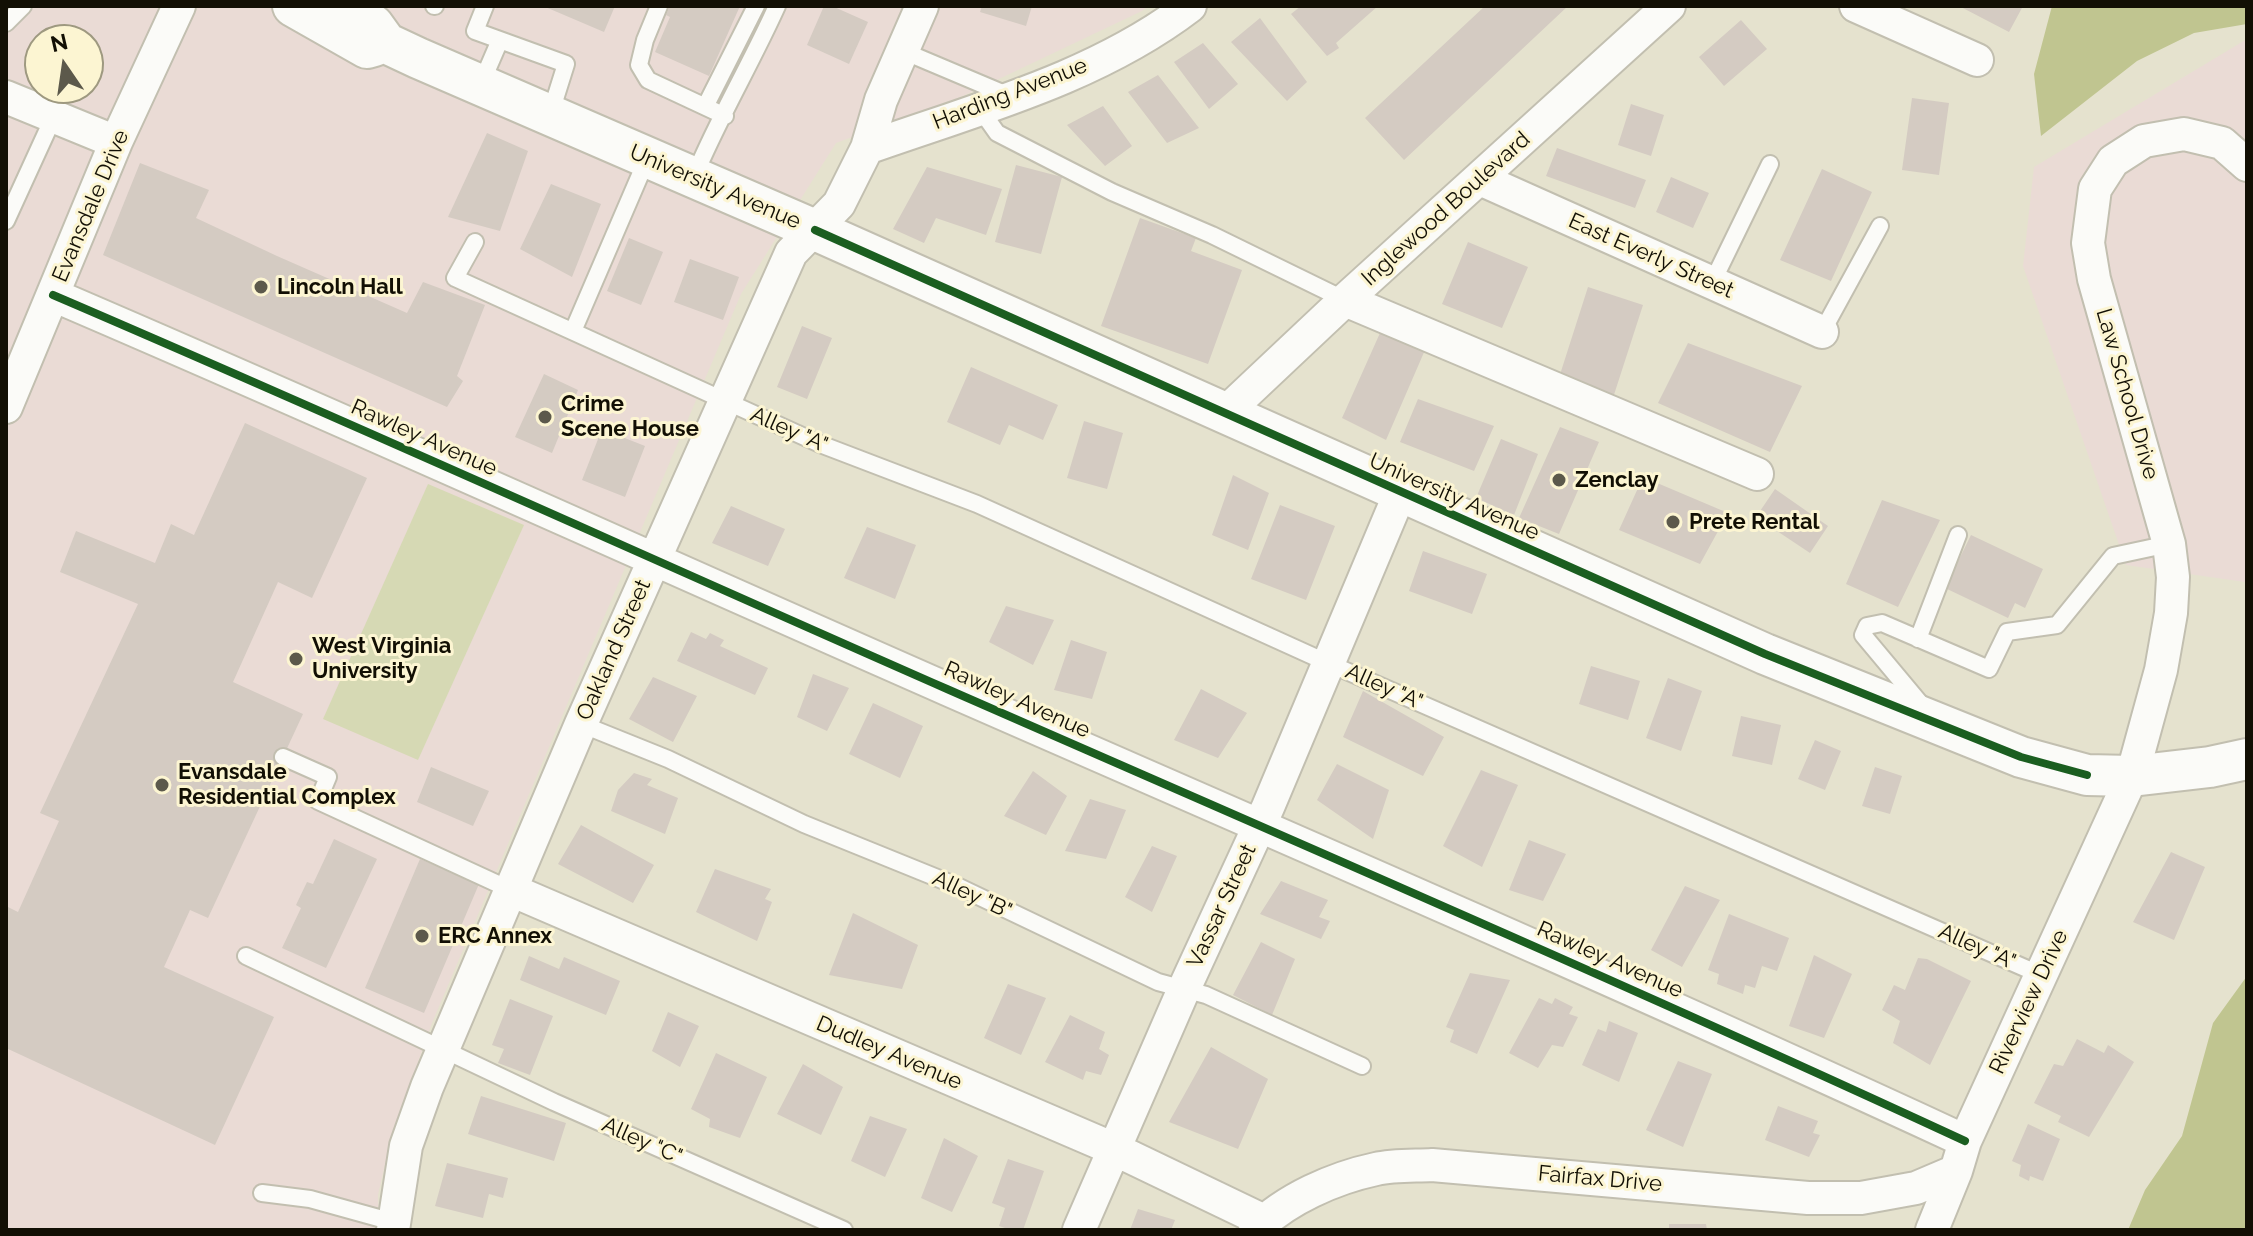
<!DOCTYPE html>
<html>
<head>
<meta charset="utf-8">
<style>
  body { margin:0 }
  #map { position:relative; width:2253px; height:1236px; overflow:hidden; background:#e5e2ce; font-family:Raleway,sans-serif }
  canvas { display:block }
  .frame { position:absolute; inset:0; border:8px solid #120f04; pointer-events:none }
  .north { position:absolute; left:24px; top:24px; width:80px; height:80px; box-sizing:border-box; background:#fcf5d2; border:2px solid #9e9980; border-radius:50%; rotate:347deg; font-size:22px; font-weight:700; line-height:32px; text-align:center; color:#120f04 }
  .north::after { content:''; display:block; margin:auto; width:28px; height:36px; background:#5c594b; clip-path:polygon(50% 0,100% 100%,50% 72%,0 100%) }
</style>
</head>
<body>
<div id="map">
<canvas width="2253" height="1236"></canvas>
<div class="frame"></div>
<div class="north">N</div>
</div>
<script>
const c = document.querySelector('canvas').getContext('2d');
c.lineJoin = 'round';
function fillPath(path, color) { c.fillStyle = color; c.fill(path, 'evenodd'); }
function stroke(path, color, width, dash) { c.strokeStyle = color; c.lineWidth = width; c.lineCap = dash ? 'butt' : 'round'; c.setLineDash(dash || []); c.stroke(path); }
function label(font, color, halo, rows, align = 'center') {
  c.font = font + ' Raleway,sans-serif'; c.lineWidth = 6; c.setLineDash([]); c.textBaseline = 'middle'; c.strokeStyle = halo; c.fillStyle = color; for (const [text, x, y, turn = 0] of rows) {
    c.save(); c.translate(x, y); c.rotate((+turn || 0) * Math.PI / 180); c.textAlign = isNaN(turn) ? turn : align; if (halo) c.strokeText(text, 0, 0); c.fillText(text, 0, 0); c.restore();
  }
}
fillPath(new Path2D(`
  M 6,6 L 1149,6 L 1142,11 L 963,96 L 836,143 L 741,294 L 432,1023 L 391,1138 L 378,1195 L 379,1230 L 6,1230 ZM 40,40 L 88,40 L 88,88 L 40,88 Z
  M 2247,39 L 2247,582 L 2245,582 L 2126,565 L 2023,266 L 2034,167 Z`), '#eadbd5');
fillPath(new Path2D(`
  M 428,484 L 524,525 L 418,760 L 323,719 Z`), '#d6d9b4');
fillPath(new Path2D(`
  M 2052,6 L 2247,6 L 2247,24 L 2194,33 L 2137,61 L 2041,136 L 2034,74 Z
  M 2247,976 L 2247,1230 L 2128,1230 L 2145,1190 L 2182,1136 L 2213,1023 Z`), '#c0c590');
fillPath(new Path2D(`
  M 543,6 L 615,6 L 604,32 Z
  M 670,6 L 740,6 L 709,76 L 655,52 L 670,17 L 666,15 Z
  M 824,6 L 832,6 L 868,22 L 849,64 L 807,45 Z
  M 982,6 L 1032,6 L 1026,26 L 980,12 Z
  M 1301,6 L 1378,6 L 1336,43 L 1339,48 L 1327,56 L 1291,14 Z
  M 1485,6 L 1568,6 L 1404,160 L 1365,118 Z
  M 1959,6 L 2023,6 L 2009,32 Z
  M 1260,18 L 1307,82 L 1287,101 L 1231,42 Z
  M 1741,20 L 1767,49 L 1724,86 L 1699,57 Z
  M 1203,43 L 1238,84 L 1209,109 L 1174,62 Z
  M 1158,75 L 1199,128 L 1167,143 L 1128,92 Z
  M 1912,98 L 1949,103 L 1939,175 L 1902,170 Z
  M 1631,104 L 1664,115 L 1651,156 L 1618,145 Z
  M 1103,106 L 1132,146 L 1105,166 L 1067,125 Z
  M 487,133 L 528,151 L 500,231 L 448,217 Z
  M 1557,148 L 1646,180 L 1635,208 L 1546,176 Z
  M 140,163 L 209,190 L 196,218 L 277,256 L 407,313 L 423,282 L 485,305 L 457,376 L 463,381 L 447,407 L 103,255 Z
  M 1016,165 L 1062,177 L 1041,254 L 995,242 Z
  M 927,167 L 1002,189 L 986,235 L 936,218 L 924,243 L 893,229 Z
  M 1822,169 L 1872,192 L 1831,281 L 1780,260 Z
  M 1671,177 L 1709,193 L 1693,228 L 1656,212 Z
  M 551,184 L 601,204 L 572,277 L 520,249 Z
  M 1140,218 L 1196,238 L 1191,251 L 1242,270 L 1208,364 L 1101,326 Z
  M 629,238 L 663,252 L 641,305 L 607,291 Z
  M 1468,242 L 1528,267 L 1502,328 L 1442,304 Z
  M 690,259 L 739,277 L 723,320 L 674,302 Z
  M 1588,287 L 1643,305 L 1611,404 L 1556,387 Z
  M 802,326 L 832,338 L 807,399 L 777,387 Z
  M 1380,333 L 1425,350 L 1386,440 L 1342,418 Z
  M 1688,343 L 1802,386 L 1770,452 L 1658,403 Z
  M 971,367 L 1058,405 L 1043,440 L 1009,425 L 1000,445 L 947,422 Z
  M 544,374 L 578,390 L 552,453 L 515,437 Z
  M 1418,399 L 1494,426 L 1474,471 L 1400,442 Z
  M 1084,421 L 1123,433 L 1107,489 L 1067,478 Z
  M 245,423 L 367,478 L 312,598 L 278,582 L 233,682 L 303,714 L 208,918 L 190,910 L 164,967 L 274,1017 L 215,1145 L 6,1048 L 6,906 L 18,912 L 59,821 L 40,813 L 138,604 L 60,572 L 76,531 L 155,563 L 171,524 L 194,535 Z
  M 1560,427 L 1599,442 L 1559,534 L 1519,518 Z
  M 602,429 L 645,446 L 625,497 L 582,480 Z
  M 1501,439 L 1538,454 L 1514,515 L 1476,498 Z
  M 1233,475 L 1269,493 L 1248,550 L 1212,535 Z
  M 1643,477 L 1728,513 L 1700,564 L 1619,530 Z
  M 1775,489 L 1828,526 L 1810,553 L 1756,517 Z
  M 1882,500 L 1940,520 L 1898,607 L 1846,584 Z
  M 1280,505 L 1335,526 L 1306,600 L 1251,579 Z
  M 731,506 L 785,529 L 768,566 L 712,543 Z
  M 867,527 L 916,545 L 895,599 L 844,578 Z
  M 1971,535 L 2043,569 L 2025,608 L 2015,603 L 2008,618 L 1945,588 Z
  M 1423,551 L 1487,574 L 1472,614 L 1409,591 Z
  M 1006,606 L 1054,620 L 1033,665 L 989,642 Z
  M 691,632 L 706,639 L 710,633 L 724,640 L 720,646 L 768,668 L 755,695 L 677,661 Z
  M 1071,640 L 1107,652 L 1092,699 L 1054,690 Z
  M 1591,666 L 1640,681 L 1628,720 L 1579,704 Z
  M 813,674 L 849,688 L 827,731 L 797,717 Z
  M 653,677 L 697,696 L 673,742 L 629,719 Z
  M 1668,678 L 1702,691 L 1681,751 L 1646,738 Z
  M 1201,689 L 1247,713 L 1218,758 L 1174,740 Z
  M 1363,691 L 1444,737 L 1423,776 L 1343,737 Z
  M 873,703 L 923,726 L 900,778 L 849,754 Z
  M 1741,716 L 1781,725 L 1772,765 L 1732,756 Z
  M 1815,740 L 1841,751 L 1825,790 L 1798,779 Z
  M 1337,764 L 1389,790 L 1373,839 L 1317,800 Z
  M 431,767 L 489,791 L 473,826 L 417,802 Z
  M 1875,767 L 1902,776 L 1890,814 L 1862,806 Z
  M 1481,770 L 1518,785 L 1482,867 L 1443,846 Z
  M 1033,771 L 1067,796 L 1046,835 L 1004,816 Z
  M 634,773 L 652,779 L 647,785 L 678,798 L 665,834 L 611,811 L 618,790 Z
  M 1090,799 L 1126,810 L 1106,859 L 1065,851 Z
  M 581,825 L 654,865 L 633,903 L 558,864 Z
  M 334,839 L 377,859 L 326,968 L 282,948 L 301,908 L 296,905 L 307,882 L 313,884 Z
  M 1529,840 L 1566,854 L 1543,901 L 1509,890 Z
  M 1152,846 L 1177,856 L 1152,912 L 1125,897 Z
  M 2171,852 L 2205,867 L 2174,940 L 2133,922 Z
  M 420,859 L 479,884 L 424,1013 L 365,988 Z
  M 715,869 L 771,889 L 765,899 L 772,902 L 757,941 L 696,912 Z
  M 1281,881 L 1328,900 L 1319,917 L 1330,921 L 1321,939 L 1260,914 Z
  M 1685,886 L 1720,900 L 1682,967 L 1651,950 Z
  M 853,913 L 918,945 L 902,989 L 829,975 Z
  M 1729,914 L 1789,938 L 1777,971 L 1762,966 L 1755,988 L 1745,985 L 1743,994 L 1717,984 L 1719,974 L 1708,970 Z
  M 1261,942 L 1295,959 L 1272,1015 L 1233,995 Z
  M 1814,955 L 1852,974 L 1824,1038 L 1789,1026 Z
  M 529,956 L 559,969 L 564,957 L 620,981 L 606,1015 L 520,980 Z
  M 1918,958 L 1927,959 L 1971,981 L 1930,1065 L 1893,1043 L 1900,1021 L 1882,1010 L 1894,985 L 1905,990 Z
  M 1470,973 L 1510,980 L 1477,1054 L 1450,1042 L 1454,1030 L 1446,1027 Z
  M 1008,984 L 1046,998 L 1021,1055 L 984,1038 Z
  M 1539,998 L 1552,1004 L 1555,998 L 1573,1007 L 1569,1014 L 1578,1017 L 1563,1047 L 1552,1045 L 1538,1068 L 1509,1053 Z
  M 510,999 L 553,1016 L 530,1075 L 498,1063 L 504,1049 L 492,1045 Z
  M 668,1012 L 699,1026 L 680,1067 L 652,1051 Z
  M 1070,1015 L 1105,1032 L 1099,1049 L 1109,1055 L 1101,1075 L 1086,1071 L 1083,1080 L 1045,1062 Z
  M 1609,1021 L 1638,1033 L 1619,1082 L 1582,1065 L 1598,1029 L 1606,1032 Z
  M 2077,1039 L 2104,1053 L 2108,1045 L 2134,1062 L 2089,1137 L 2058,1122 L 2061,1116 L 2034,1103 L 2054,1064 L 2063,1066 Z
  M 1211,1047 L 1268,1079 L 1238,1149 L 1169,1122 Z
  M 716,1053 L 767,1077 L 740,1138 L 709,1127 L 710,1119 L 691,1109 Z
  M 1678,1061 L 1712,1074 L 1683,1147 L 1646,1130 Z
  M 803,1064 L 843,1087 L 821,1135 L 777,1114 Z
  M 481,1096 L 566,1123 L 554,1161 L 468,1134 Z
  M 1778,1106 L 1818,1121 L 1813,1133 L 1820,1135 L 1809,1157 L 1765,1140 Z
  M 870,1116 L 907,1129 L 885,1177 L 851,1161 Z
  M 2028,1124 L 2060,1139 L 2043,1181 L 2030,1176 L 2029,1181 L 2019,1176 L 2021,1165 L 2012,1161 Z
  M 944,1138 L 978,1156 L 952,1212 L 921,1198 Z
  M 1008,1159 L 1044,1171 L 1023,1230 L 1011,1230 L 999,1226 L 1005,1208 L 992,1203 Z
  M 447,1163 L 508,1178 L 503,1198 L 489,1194 L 483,1218 L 435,1206 Z
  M 1138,1209 L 1175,1220 L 1171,1230 L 1130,1230 Z
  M 1669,1224 L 1706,1224 L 1707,1230 L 1669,1230 Z`), '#d4cbc2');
const service = new Path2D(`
  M 434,6 L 435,6
  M 485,6 L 475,31 L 566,64 L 550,115
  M 659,6 L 645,40 L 639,65 L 648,80 L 725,116
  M 6,23 L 23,6
  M 903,51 L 1012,97
  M 481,84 L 500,40
  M 706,105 L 756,6
  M 980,109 L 997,133 L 1112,192 L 1212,235 L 1345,300
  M 694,177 C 718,119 751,64 777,6
  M 6,221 L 54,116
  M 475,242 L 455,278 L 820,444 L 977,504 L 1328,663 L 2041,975
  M 1712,283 L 1770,164
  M 573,331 L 647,159
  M 1822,332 L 1880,226
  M 1918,639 L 1958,535
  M 1924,708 L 1863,635 L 1867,626 L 1882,623 L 1989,669 L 2007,632 L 2057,625 L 2113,556 L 2169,544
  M 581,724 L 668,759 L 804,824 L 957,886 L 1158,982 L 1206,995 L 1362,1066
  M 283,757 L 328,777 L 318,801 L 511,890
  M 246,956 L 554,1102 L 844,1230
  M 262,1193 L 310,1199 L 393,1222`);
const minor = new Path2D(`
  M 1856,6 L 1977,60
  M 6,97 L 116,142
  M 867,148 C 977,109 1096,78 1190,6
  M 1480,179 L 1822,332
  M 53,295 C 352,423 649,558 947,689 C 1287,838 1628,985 1965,1141
  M 1345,300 L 1757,474
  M 6,407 L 116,142 L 179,6
  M 1225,413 L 1345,300 L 1669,6
  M 511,890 L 1114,1149 L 1264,1221
  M 393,1230 L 406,1146 L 427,1087 L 581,724 L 791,253 L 839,204 L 867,148 L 881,100 L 922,6
  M 1079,1230 L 1184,989 L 1268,807 L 1400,493
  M 1255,1230 C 1286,1199 1334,1178 1376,1169 C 1393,1165 1414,1166 1432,1165 L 1808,1198 L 1861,1198 L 1916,1188 L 1956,1171
  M 1932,1230 L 1956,1171 L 1965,1141 L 2132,776 L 2161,670 L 2171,613 L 2173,577 L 2169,544 L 2094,279 L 2088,243 L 2095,189 L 2113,161 L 2144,141 L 2184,134 L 2222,143 L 2247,165`);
const tertiary = new Path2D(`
  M 293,6 L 367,48 L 374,46
  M 346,6 L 373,25 L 386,43 L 418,58 L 815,230 L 1765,654 L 2021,757 L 2087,775 L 2132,776 L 2210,767 L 2247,759`);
stroke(service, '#c2bfb0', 20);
stroke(minor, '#c2bfb0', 36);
stroke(tertiary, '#c2bfb0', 44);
stroke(service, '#fbfbf8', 16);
stroke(minor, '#fbfbf8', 32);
stroke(tertiary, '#fbfbf8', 40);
stroke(new Path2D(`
  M 815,230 L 1765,654 L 2021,757 L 2087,775
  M 53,295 C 352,423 649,558 947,689 C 1287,838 1628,985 1965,1141`), '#1b5e20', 8);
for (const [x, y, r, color] of [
  [261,287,8,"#5c594b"],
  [545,417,8,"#5c594b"],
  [1559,480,8,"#5c594b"],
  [1673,522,8,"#5c594b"],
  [296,659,8,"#5c594b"],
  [162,785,8,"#5c594b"],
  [422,936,8,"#5c594b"]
]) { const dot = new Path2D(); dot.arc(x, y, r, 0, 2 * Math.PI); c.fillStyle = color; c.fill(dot); stroke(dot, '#fcf5d2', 3); }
label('22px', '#120f04', '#fcf5d2', [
  ["Harding Avenue",1010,94,-21],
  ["University Avenue",715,187,23],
  ["Evansdale Drive",91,206,-67],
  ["Inglewood Boulevard",1446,209,-42],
  ["East Everly Street",1651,256,24],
  ["Law School Drive",2127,394,74],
  ["Alley \"A\"",789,430,24],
  ["Rawley Avenue",424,438,24],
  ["University Avenue",1454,497,24],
  ["Oakland Street",614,650,-66],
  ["Alley \"A\"",1384,687,24],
  ["Rawley Avenue",1017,700,24],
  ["Alley \"B\"",972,895,25],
  ["Vassar Street",1222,906,-65],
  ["Alley \"A\"",1977,947,24],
  ["Rawley Avenue",1610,960,24],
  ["Riverview Drive",2029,1002,-65],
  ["Dudley Avenue",889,1053,23],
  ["Alley \"C\"",642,1141,24],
  ["Fairfax Drive",1600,1179,5]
]);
label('bold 22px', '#120f04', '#fcf5d2', [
  ["Lincoln Hall",277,287],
  ["Crime",561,404],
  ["Scene House",561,429],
  ["Zenclay",1575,480],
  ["Prete Rental",1689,522],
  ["West Virginia",312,646],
  ["University",312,671],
  ["Evansdale",178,772],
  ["Residential Complex",178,797],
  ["ERC Annex",438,936]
], 'left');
</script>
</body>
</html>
